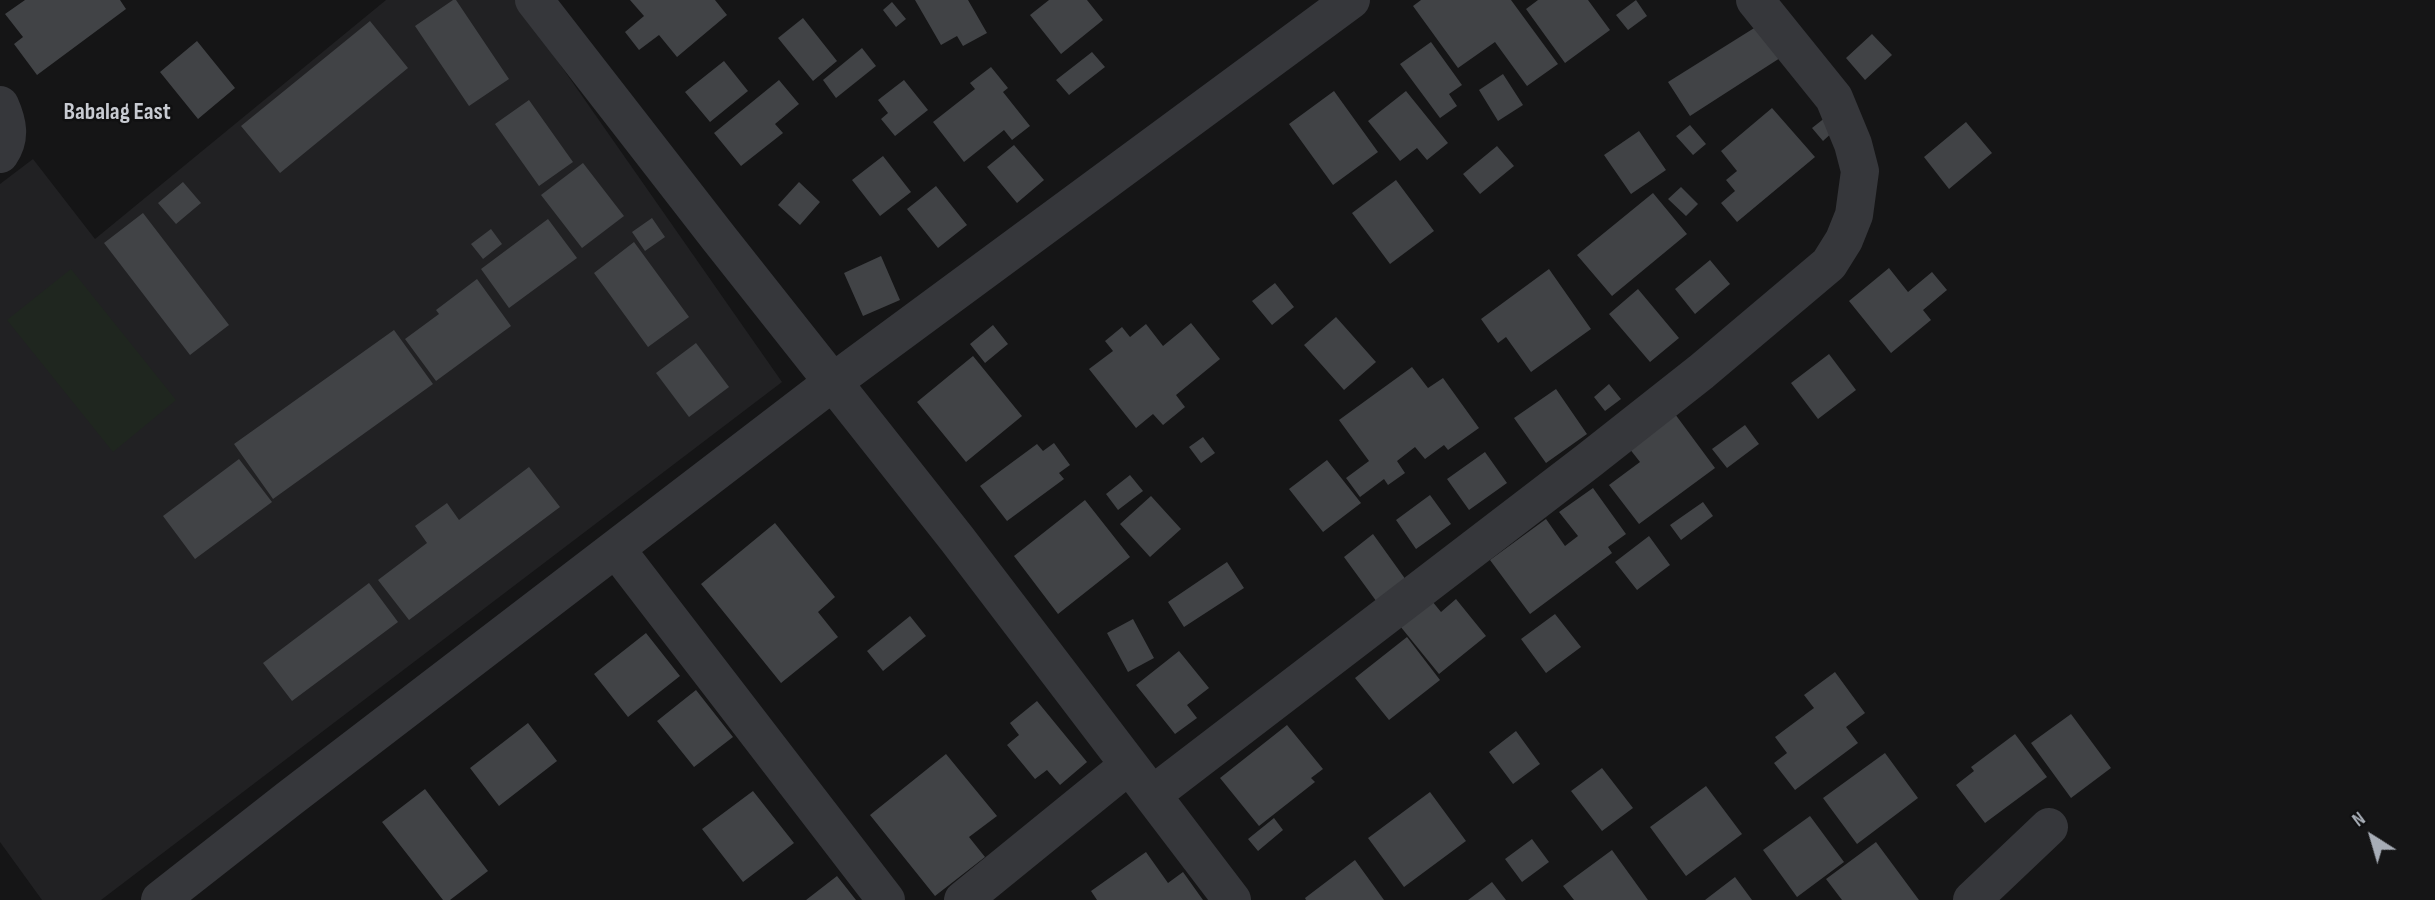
<!DOCTYPE html>
<html>
<head>
<meta charset="utf-8">
<style>
  body { margin:0 }
  #map { position:relative; width:2435px; height:900px; overflow:hidden; background:#151516; font-family:"Sofia Sans Condensed",sans-serif }
  canvas { display:block }
  .north { position:absolute; left:2337px; top:802px; width:70px; height:70px; -webkit-text-stroke:5px #101011; paint-order:stroke; rotate:323deg; font-size:19px; font-weight:700; line-height:28px; text-align:center; color:#a7adb6 }
  .north::after { content:''; display:block; margin:auto; width:24px; height:32px; background:#a7adb6; clip-path:polygon(50% 0,100% 100%,50% 72%,0 100%) }
</style>
</head>
<body>
<div id="map">
<canvas width="2435" height="900"></canvas>
<div class="north">N</div>
</div>
<script>
const c = document.querySelector('canvas').getContext('2d');
c.lineJoin = 'round';
function fillPath(path, color) { c.fillStyle = color; c.fill(path, 'evenodd'); }
function stroke(path, color, width, dash) { c.strokeStyle = color; c.lineWidth = width; c.lineCap = dash ? 'butt' : 'round'; c.setLineDash(dash || []); c.stroke(path); }
function label(font, color, halo, rows, align = 'center') {
  c.font = font + ' "Sofia Sans Condensed",sans-serif'; c.lineWidth = 5; c.setLineDash([]); c.textBaseline = 'middle'; c.strokeStyle = halo; c.fillStyle = color; for (const [text, x, y, turn = 0] of rows) {
    c.save(); c.translate(x, y); c.rotate((+turn || 0) * Math.PI / 180); c.textAlign = isNaN(turn) ? turn : align; if (halo) c.strokeText(text, 0, 0); c.fillText(text, 0, 0); c.restore();
  }
}
fillPath(new Path2D(`
  M 386,0 L 515,0 L 782,382 L 101,900 L 42,900 L 0,842 L 0,184 L 33,159 L 95,239 Z`), '#212123');
fillPath(new Path2D(`
  M 71,269 L 176,400 L 113,452 L 7,320 Z`), '#1f261f');
fillPath(new Path2D(`
  M 25,0 L 120,0 L 126,9 L 37,75 L 14,44 L 23,37 L 5,14 Z
  M 453,0 L 456,0 L 509,79 L 469,106 L 415,26 Z
  M 630,0 L 715,0 L 727,15 L 677,57 L 659,35 L 639,50 L 625,32 L 644,16 Z
  M 915,0 L 968,0 L 987,33 L 963,46 L 957,36 L 941,45 Z
  M 1049,0 L 1087,0 L 1103,20 L 1061,54 L 1030,15 Z
  M 1421,0 L 1511,0 L 1558,64 L 1527,86 L 1495,42 L 1458,68 L 1413,6 Z
  M 1538,0 L 1588,0 L 1610,30 L 1565,63 L 1526,9 Z
  M 1636,0 L 1647,16 L 1628,30 L 1616,15 Z
  M 892,2 L 906,19 L 896,27 L 883,10 Z
  M 803,18 L 837,61 L 813,81 L 778,38 Z
  M 370,21 L 408,68 L 280,173 L 241,126 Z
  M 1759,25 L 1780,58 L 1690,116 L 1668,82 Z
  M 1872,34 L 1892,55 L 1865,80 L 1846,58 Z
  M 197,41 L 235,88 L 198,119 L 160,72 Z
  M 1431,42 L 1462,85 L 1449,94 L 1457,106 L 1440,118 L 1400,64 Z
  M 862,48 L 876,66 L 836,98 L 823,80 Z
  M 1092,52 L 1105,67 L 1069,95 L 1056,80 Z
  M 724,61 L 748,91 L 710,122 L 685,92 Z
  M 991,67 L 1008,88 L 1003,92 L 1030,126 L 1012,140 L 1004,130 L 964,162 L 933,122 L 975,89 L 970,83 Z
  M 1503,74 L 1523,105 L 1498,121 L 1479,90 Z
  M 779,80 L 799,104 L 775,124 L 783,133 L 741,166 L 714,133 Z
  M 904,80 L 928,110 L 895,136 L 881,119 L 888,113 L 878,100 Z
  M 1334,91 L 1378,152 L 1333,185 L 1289,124 Z
  M 1406,91 L 1448,143 L 1427,160 L 1417,148 L 1400,161 L 1368,121 Z
  M 529,100 L 573,162 L 539,186 L 495,124 Z
  M 1772,108 L 1815,157 L 1737,222 L 1721,203 L 1735,191 L 1726,180 L 1737,171 L 1721,151 Z
  M 1826,117 L 1836,129 L 1823,141 L 1812,128 Z
  M 1966,122 L 1992,153 L 1949,189 L 1924,157 Z
  M 1690,125 L 1706,144 L 1693,155 L 1676,136 Z
  M 1639,131 L 1666,170 L 1631,194 L 1604,155 Z
  M 1014,145 L 1044,180 L 1017,203 L 987,167 Z
  M 1497,146 L 1514,166 L 1480,194 L 1463,174 Z
  M 883,156 L 911,192 L 880,216 L 852,180 Z
  M 583,163 L 624,216 L 582,248 L 541,195 Z
  M 1396,180 L 1434,231 L 1390,264 L 1352,213 Z
  M 183,182 L 201,203 L 176,224 L 158,203 Z
  M 799,182 L 820,202 L 800,225 L 778,205 Z
  M 936,186 L 967,225 L 938,248 L 907,209 Z
  M 1681,187 L 1698,204 L 1686,216 L 1668,199 Z
  M 1653,193 L 1687,234 L 1612,296 L 1577,255 Z
  M 143,213 L 229,325 L 190,355 L 104,243 Z
  M 652,218 L 665,237 L 645,251 L 632,232 Z
  M 548,219 L 577,258 L 509,308 L 481,269 Z
  M 491,229 L 502,244 L 483,259 L 471,244 Z
  M 634,242 L 689,317 L 648,347 L 594,273 Z
  M 881,256 L 900,300 L 863,316 L 844,273 Z
  M 1710,260 L 1730,284 L 1695,314 L 1675,289 Z
  M 1889,268 L 1908,292 L 1932,272 L 1947,290 L 1923,310 L 1931,320 L 1891,353 L 1849,301 Z
  M 1549,269 L 1591,329 L 1531,372 L 1506,337 L 1498,343 L 1481,319 Z
  M 477,279 L 511,326 L 436,381 L 405,339 L 439,314 L 436,310 Z
  M 1275,283 L 1294,307 L 1272,325 L 1252,301 Z
  M 1638,289 L 1679,338 L 1650,362 L 1609,314 Z
  M 1336,317 L 1376,362 L 1344,390 L 1304,345 Z
  M 1191,323 L 1220,359 L 1176,395 L 1185,407 L 1163,425 L 1153,414 L 1136,428 L 1089,369 L 1113,351 L 1105,341 L 1122,327 L 1130,337 L 1146,324 L 1163,346 Z
  M 993,325 L 1008,344 L 985,363 L 970,344 Z
  M 394,330 L 433,384 L 273,499 L 234,444 Z
  M 696,343 L 729,387 L 689,417 L 656,373 Z
  M 1829,354 L 1856,390 L 1818,419 L 1791,383 Z
  M 973,356 L 1022,416 L 966,462 L 917,402 Z
  M 1412,367 L 1428,388 L 1443,378 L 1479,428 L 1448,450 L 1444,445 L 1425,459 L 1415,447 L 1397,461 L 1405,473 L 1388,485 L 1384,479 L 1360,497 L 1346,478 L 1369,461 L 1339,420 Z
  M 1609,384 L 1621,399 L 1605,411 L 1594,397 Z
  M 1556,389 L 1587,434 L 1546,463 L 1514,418 Z
  M 1675,414 L 1715,468 L 1639,524 L 1609,485 L 1640,462 L 1629,448 Z
  M 1745,425 L 1759,444 L 1727,468 L 1712,449 Z
  M 1203,437 L 1215,453 L 1201,463 L 1189,447 Z
  M 1054,443 L 1070,465 L 1059,473 L 1064,479 L 1007,521 L 980,486 L 1037,444 L 1043,451 Z
  M 1485,452 L 1507,483 L 1469,510 L 1447,479 Z
  M 239,459 L 272,502 L 195,559 L 163,516 Z
  M 1327,460 L 1361,503 L 1323,532 L 1289,489 Z
  M 529,467 L 560,507 L 409,620 L 378,580 L 427,543 L 415,526 L 447,503 L 459,520 Z
  M 1130,475 L 1143,491 L 1118,510 L 1106,494 Z
  M 1593,488 L 1626,534 L 1608,547 L 1612,553 L 1530,614 L 1490,560 L 1546,519 L 1565,546 L 1578,536 L 1559,512 Z
  M 1430,495 L 1451,524 L 1416,549 L 1396,520 Z
  M 1151,496 L 1181,529 L 1150,557 L 1120,524 Z
  M 1085,500 L 1130,557 L 1058,614 L 1014,556 Z
  M 1703,502 L 1713,516 L 1681,540 L 1670,525 Z
  M 775,523 L 835,597 L 818,612 L 838,637 L 781,683 L 701,584 Z
  M 1373,534 L 1411,587 L 1382,609 L 1344,557 Z
  M 1649,536 L 1670,565 L 1637,590 L 1615,562 Z
  M 1227,562 L 1244,588 L 1184,627 L 1168,602 Z
  M 369,583 L 398,622 L 292,701 L 263,663 Z
  M 1456,599 L 1486,636 L 1439,674 L 1400,626 L 1432,601 L 1441,612 Z
  M 1555,614 L 1581,647 L 1546,673 L 1521,639 Z
  M 910,616 L 926,636 L 883,671 L 867,651 Z
  M 1133,619 L 1154,658 L 1128,672 L 1107,633 Z
  M 646,633 L 680,676 L 628,717 L 594,674 Z
  M 1407,637 L 1440,680 L 1389,720 L 1355,678 Z
  M 1179,651 L 1209,688 L 1187,705 L 1197,718 L 1175,734 L 1136,685 Z
  M 1835,672 L 1865,713 L 1846,727 L 1858,743 L 1795,790 L 1774,763 L 1787,753 L 1775,737 L 1814,708 L 1804,695 Z
  M 696,690 L 733,737 L 694,767 L 657,721 Z
  M 1037,701 L 1087,762 L 1060,785 L 1047,770 L 1035,779 L 1007,745 L 1019,735 L 1010,723 Z
  M 2071,714 L 2111,768 L 2071,798 L 2031,743 Z
  M 528,723 L 557,761 L 499,806 L 470,768 Z
  M 1287,725 L 1323,769 L 1311,778 L 1315,782 L 1259,826 L 1220,778 Z
  M 1516,731 L 1540,764 L 1513,784 L 1489,752 Z
  M 2015,734 L 2047,777 L 1985,823 L 1956,785 L 1974,771 L 1971,767 Z
  M 1885,753 L 1918,798 L 1857,844 L 1823,798 Z
  M 946,754 L 997,816 L 969,837 L 985,857 L 935,896 L 870,815 Z
  M 1602,768 L 1633,808 L 1602,831 L 1571,791 Z
  M 1706,786 L 1742,834 L 1686,876 L 1650,827 Z
  M 425,789 L 488,871 L 450,900 L 443,900 L 382,822 Z
  M 753,791 L 794,843 L 743,882 L 702,829 Z
  M 1430,792 L 1466,841 L 1404,887 L 1368,838 Z
  M 1810,816 L 1844,862 L 1797,897 L 1763,850 Z
  M 1274,818 L 1283,830 L 1258,851 L 1248,839 Z
  M 1532,839 L 1549,862 L 1522,882 L 1505,859 Z
  M 1876,842 L 1919,900 L 1842,900 L 1826,879 Z
  M 1612,850 L 1648,900 L 1574,900 L 1563,886 Z
  M 1146,852 L 1168,883 L 1183,872 L 1203,900 L 1097,900 L 1091,891 Z
  M 1355,860 L 1384,900 L 1306,900 L 1305,898 Z
  M 837,876 L 856,900 L 806,900 Z
  M 1735,877 L 1752,900 L 1705,900 Z
  M 1492,882 L 1506,900 L 1468,900 Z`), '#414346');
stroke(new Path2D(`
  M 534,0 L 718,237 L 957,539 L 1232,900
  M 0,105 C 8,123 11,138 0,154
  M 616,549 L 886,900
  M 1152,795 L 1588,461 L 1701,372 L 1829,264 L 1844,240 L 1854,215 L 1860,171 L 1853,144 L 1834,98 L 1755,0
  M 160,900 L 290,798 L 833,382 L 1351,0
  M 963,900 L 1129,765
  M 1972,900 L 2049,827`), '#36373b', 38);
label('bold 24px', '#c8cbd2', '#101011', [
  ["Babalag East",117,113]
]);
</script>
</body>
</html>
